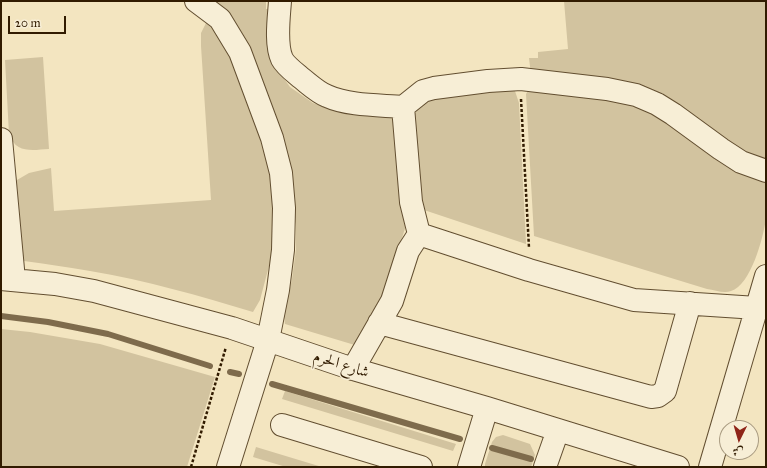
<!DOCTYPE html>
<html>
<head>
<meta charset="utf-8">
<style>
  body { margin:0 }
  #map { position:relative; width:767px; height:468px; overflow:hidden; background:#f3e5c0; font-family:"IM FELL Great Primer",Amiri,serif }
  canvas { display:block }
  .frame { position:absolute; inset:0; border:2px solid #311b00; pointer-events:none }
  .north { position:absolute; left:719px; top:420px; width:40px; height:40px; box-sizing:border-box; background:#f7eed6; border:1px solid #a89a80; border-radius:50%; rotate:185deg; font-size:11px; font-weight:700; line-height:16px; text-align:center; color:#311b00 }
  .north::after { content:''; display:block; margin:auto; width:14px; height:18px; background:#8f2418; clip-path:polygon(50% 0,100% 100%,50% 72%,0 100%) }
  .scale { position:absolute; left:8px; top:16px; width:58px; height:18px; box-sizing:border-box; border:2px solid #311b00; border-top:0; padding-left:5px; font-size:12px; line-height:14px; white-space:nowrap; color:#311b00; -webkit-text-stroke:3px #f7eed6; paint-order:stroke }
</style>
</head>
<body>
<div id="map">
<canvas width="767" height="468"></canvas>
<div class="frame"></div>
<div class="north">ش</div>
<div class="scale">20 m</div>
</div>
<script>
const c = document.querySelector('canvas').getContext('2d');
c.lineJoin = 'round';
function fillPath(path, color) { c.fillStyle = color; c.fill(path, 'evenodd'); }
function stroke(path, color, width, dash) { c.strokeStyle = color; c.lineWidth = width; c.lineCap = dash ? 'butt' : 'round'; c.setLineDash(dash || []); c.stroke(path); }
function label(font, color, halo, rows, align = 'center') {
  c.font = font + ' "IM FELL Great Primer",Amiri,serif'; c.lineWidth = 3; c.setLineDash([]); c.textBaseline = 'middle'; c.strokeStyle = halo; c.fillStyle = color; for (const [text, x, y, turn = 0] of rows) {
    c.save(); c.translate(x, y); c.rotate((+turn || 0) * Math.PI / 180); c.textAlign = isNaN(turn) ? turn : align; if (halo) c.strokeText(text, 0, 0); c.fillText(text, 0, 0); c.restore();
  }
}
fillPath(new Path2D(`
  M 213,1 L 266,1 L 266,9 L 288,10 L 290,29 L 272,30 L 277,69 L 290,87 L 313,103 L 328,108 L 363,110 L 395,118 L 411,210 L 370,337 L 358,346 L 285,324 L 284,316 L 292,279 L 296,249 L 296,226 L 290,175 Z
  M 564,1 L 766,1 L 766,162 L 744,158 L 677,110 L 531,75 L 529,58 L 538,58 L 538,52 L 568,49 Z
  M 212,20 L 234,53 L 267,143 L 275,208 L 273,251 L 260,300 L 253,312 C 199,296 146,280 90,271 C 68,267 46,264 24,261 L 22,259 L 17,186 L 17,180 L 29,173 L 51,168 L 54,211 L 211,200 L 201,46 L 201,33 L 207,21 Z
  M 43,57 L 49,149 C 32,150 16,154 9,134 L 5,60 Z
  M 482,88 L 515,91 L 519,103 L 526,244 L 418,208 L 413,116 L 423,102 Z
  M 529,89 L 631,103 L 649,111 L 766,182 C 766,194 767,207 766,219 C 763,238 751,285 731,291 C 724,294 715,290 707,289 L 534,236 L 526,94 Z
  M 1,329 L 30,332 L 100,344 L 215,377 L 187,467 L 1,467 Z
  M 285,391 L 456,444 L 453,451 L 282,399 Z
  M 503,435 L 530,444 L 535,455 L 531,467 L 485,467 L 485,464 L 492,442 L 496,437 Z
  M 256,447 L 322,467 L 286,467 L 253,457 Z`), '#d2c39f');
stroke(new Path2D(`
  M 1,316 L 48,322 L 108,334 L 210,366
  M 230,372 L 239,374
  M 272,384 L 460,439
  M 492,448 L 531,459`), '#7e6b4c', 6);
const minor = new Path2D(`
  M 196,1 L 220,19 L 240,52 L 272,138 L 281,173 L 284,208 L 283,250 L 278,290 L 268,340 L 228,467
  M 280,1 C 279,17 275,44 282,59 C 285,65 294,72 300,77 C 308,83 317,92 327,96 C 349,106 380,105 403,107
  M 1,139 L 14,280
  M 419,234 L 529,270 L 634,300 L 757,308
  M 1,279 L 55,284 L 94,291 L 232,328 L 353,369 L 487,408 L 678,467
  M 379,323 L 651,397 L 658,396 L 665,391 L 690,303
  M 353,369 L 392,301 L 408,251 L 419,234 L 411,202 L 403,107 L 423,91 L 434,88 L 488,81 L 521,79 L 607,89 L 636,95 L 657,104 L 673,114 L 721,149 L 741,162 L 766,171
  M 282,425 L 421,467
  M 469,467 L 487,408
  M 545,467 L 558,430
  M 710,467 L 766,276`);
stroke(minor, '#624e30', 24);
stroke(new Path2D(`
  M 521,99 L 529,248
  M 191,467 L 226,347`), '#311b00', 2.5, [3, 2]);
stroke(minor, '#f7eed6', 22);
label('16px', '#311b00', '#f7eed6', [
  ["شارع الحرم",341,365,18]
]);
</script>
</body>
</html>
